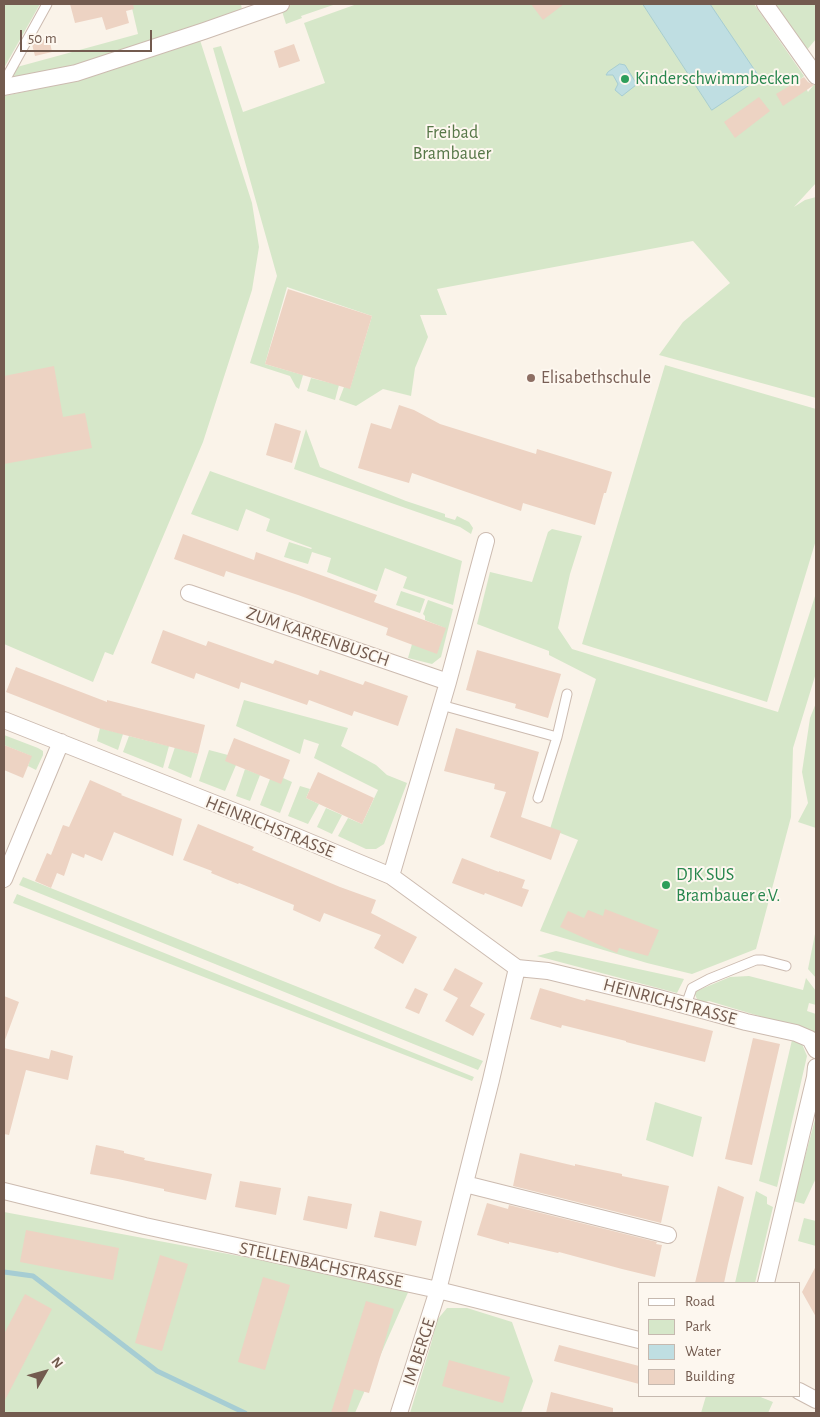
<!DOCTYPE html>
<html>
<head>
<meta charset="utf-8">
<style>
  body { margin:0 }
  #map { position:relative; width:820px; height:1417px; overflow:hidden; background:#faf3e9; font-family:"Alegreya Sans",sans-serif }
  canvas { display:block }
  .frame { position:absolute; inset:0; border:5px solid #735b4f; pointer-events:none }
  .legend { position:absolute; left:638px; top:1282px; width:162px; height:115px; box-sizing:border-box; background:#fdf7ef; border:1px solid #c6b9af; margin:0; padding:6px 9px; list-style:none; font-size:15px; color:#735b4f }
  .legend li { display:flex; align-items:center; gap:10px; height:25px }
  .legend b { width:25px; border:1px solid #c6b9af }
  .north { position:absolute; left:20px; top:1347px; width:50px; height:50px; -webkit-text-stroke:4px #fdf7ef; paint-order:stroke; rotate:52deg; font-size:14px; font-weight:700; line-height:20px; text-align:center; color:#735b4f }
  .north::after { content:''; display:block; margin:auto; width:18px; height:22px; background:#735b4f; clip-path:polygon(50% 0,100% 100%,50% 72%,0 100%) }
  .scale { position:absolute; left:20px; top:30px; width:132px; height:22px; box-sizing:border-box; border:2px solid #735b4f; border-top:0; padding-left:6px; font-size:15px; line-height:18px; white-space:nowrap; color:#735b4f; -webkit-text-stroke:4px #fdf7ef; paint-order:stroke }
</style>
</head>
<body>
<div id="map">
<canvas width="820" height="1417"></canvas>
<div class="frame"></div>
<ul class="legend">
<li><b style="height:6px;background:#fff"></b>Road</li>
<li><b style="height:14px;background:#d6e7c9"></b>Park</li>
<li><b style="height:14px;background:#bfdee2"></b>Water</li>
<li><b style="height:14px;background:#edd3c3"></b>Building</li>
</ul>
<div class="north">N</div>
<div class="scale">50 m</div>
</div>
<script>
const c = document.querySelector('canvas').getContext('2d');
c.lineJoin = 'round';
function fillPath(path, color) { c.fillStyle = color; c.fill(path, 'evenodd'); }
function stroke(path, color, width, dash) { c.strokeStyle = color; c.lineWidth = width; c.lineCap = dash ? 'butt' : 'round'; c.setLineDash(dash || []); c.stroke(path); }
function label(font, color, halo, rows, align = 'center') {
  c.font = font + ' "Alegreya Sans",sans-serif'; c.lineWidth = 4; c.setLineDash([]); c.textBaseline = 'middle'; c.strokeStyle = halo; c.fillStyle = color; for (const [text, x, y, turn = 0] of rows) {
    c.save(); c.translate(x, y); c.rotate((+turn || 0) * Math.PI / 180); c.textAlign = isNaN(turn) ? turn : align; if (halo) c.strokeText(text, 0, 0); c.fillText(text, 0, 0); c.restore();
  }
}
fillPath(new Path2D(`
  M 4,4 L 40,4 L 4,68 Z
  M 131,4 L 241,4 L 242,10 L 64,70 L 12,78 L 17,67 L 138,34 Z
  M 294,4 L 336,4 L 301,16 L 302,18 L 286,24 L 281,8 Z
  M 357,4 L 754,4 L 804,76 L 801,79 L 808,92 L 816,82 L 816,183 L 794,207 L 805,200 L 816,197 L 816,398 L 659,355 L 683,322 L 730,283 L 693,241 L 437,289 L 447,315 L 420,315 L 428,337 L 415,368 L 411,396 L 383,389 L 356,406 L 339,400 L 344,387 L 350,388 L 372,316 L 287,287 L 265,364 L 303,375 L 299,389 L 296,387 L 290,376 L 250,363 L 277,276 L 213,48 L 221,46 L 243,112 L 325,83 L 304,23 Z
  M 765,4 L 816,4 L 816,39 L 806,51 Z
  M 199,37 L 252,203 L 259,247 L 252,290 L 203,442 L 113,655 L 105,652 L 93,682 L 4,644 L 4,96 C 71,83 135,60 199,37 Z
  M 665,365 L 816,409 L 816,540 L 767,702 L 582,644 Z
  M 311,378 L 339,385 L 335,400 L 307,391 Z
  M 306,429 L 320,467 L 406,501 L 445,514 L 445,517 L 455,520 L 457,516 L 469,522 L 473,528 L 471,534 L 460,527 L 294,469 Z
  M 210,471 L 462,561 L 453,605 L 403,588 L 407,577 L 385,568 L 377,591 L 327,572 L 331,558 L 312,552 L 308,564 L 284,557 L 289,542 L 311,549 L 312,548 L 266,531 L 270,519 L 246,509 L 238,531 L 191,514 Z
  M 552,529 L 582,536 L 570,574 L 558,628 L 572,649 L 778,712 L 816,593 L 816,673 L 793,748 L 791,817 L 756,949 L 692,974 L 647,963 L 540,931 L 578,840 L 550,829 L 596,679 L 549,655 L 549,651 L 477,624 L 490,572 L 532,582 L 548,532 Z
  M 401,591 L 425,599 L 420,613 L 396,605 Z
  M 428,600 L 453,609 L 441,657 L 432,664 L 408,658 L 412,644 L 445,628 L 425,620 L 425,616 L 423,614 Z
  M 244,700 L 348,728 L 341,746 L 376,765 L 387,775 L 407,783 L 384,844 L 376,849 L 366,849 L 338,836 L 348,818 L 362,824 L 378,790 L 314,758 L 319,744 L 304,739 L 300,754 L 236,726 Z
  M 816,703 L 816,828 L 798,822 L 808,803 L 802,772 L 810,718 Z
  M 100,728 L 123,734 L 118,750 L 97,741 Z
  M 4,735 L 38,748 L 43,751 L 43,755 L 36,770 L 28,766 L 31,756 L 4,745 Z
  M 129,736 L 169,746 L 163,768 L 123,752 Z
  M 175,747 L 198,754 L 191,778 L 168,768 Z
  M 209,750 L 228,755 L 236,765 L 225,791 L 199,781 Z
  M 245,769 L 260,775 L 250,801 L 236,796 Z
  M 283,778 L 292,782 L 280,813 L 260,805 L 270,779 Z
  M 300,786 L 310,789 L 306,798 L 319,804 L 308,824 L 288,816 Z
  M 326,808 L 342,815 L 332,834 L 317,827 Z
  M 23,877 L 483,1061 L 478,1070 L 19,885 Z
  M 17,894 L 474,1077 L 472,1081 L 13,903 Z
  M 816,929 L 816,978 L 808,969 Z
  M 556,951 L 675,977 L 684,979 L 677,993 L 537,956 Z
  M 749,976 L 803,990 L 806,978 L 816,991 L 816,1005 L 809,1003 L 807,1011 L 816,1014 L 816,1033 L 709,1001 L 699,1004 L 694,992 L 730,977 Z
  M 792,1040 L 802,1044 L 807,1056 L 777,1187 L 759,1181 Z
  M 655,1102 L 702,1117 L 693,1157 L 646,1140 Z
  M 816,1116 L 816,1178 L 804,1204 L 793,1201 Z
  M 756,1191 L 767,1197 L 767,1204 L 773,1207 L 755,1283 L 735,1283 Z
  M 4,1212 L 410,1288 L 355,1413 L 4,1413 Z
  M 804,1218 L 816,1221 L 816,1246 L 798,1241 Z
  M 447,1308 L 467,1308 L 512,1322 L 533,1381 L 521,1413 L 410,1413 L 431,1344 L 437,1320 Z
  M 706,1396 L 758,1396 L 773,1402 L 768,1413 L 701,1413 Z`), '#d6e7c9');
const water = new Path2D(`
  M 643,4 L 710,4 L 760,78 L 712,110 Z
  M 620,64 L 625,65 L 636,83 L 636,85 L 622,96 L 615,90 L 618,84 L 613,75 L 606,75 L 608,72 Z`);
fillPath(water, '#bfdee2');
stroke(water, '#a6cdd3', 1);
stroke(new Path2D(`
  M 4,1272 L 33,1276 L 157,1371 L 245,1413`), '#a6cdd3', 5);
fillPath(new Path2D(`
  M 70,4 L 133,4 L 134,9 L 126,11 L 129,23 L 106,30 L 102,17 L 75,23 Z
  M 531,4 L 564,4 L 543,20 Z
  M 49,38 L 52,52 L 35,56 L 32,44 L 33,42 Z
  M 294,44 L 300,61 L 279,68 L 274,51 Z
  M 804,77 L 808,82 L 814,85 L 783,106 L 776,94 Z
  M 759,97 L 770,111 L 735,138 L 724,122 Z
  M 288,289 L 372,316 L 350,389 L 265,364 Z
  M 54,366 L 63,417 L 85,413 L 92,448 L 4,464 L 4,376 Z
  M 399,405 L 414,410 L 440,424 L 536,454 L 537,449 L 612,472 L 606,493 L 604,493 L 595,525 L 523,503 L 521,511 L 412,473 L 409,483 L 358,468 L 371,423 L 391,429 Z
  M 275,423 L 301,431 L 292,463 L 266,455 Z
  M 183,534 L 254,560 L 256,552 L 377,595 L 374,602 L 446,628 L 437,654 L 386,635 L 388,628 L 298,595 L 226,571 L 224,577 L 174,559 Z
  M 163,630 L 206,646 L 208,641 L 273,664 L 275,660 L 318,675 L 320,670 L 363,685 L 365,681 L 408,696 L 398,726 L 354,711 L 352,716 L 309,700 L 307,705 L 241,682 L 239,689 L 196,673 L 194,679 L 151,663 Z
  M 477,650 L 561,674 L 548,718 L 515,708 L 516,704 L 466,690 Z
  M 16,667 L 107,702 L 107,700 L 205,725 L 198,754 L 98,728 L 6,692 Z
  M 456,728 L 539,752 L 521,817 L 561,831 L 551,860 L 490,837 L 506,792 L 494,789 L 495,784 L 444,771 Z
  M 234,738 L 290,760 L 281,784 L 225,761 Z
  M 4,745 L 32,756 L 23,778 L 4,770 Z
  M 318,772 L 374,798 L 362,824 L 306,798 Z
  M 90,780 L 122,794 L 121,795 L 182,819 L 173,856 L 114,832 L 102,861 L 85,854 L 84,858 L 72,853 L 64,876 L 57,873 L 51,888 L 35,881 L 47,853 L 51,855 L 63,825 L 69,827 Z
  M 198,824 L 254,847 L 252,850 L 340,887 L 376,900 L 371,913 L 417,937 L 403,964 L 374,948 L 381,935 L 324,913 L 320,922 L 293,910 L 294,905 L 239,883 L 238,884 L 211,873 L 212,871 L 183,860 Z
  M 462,858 L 499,872 L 499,871 L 525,880 L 522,888 L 529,890 L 522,907 L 485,893 L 484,895 L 452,883 Z
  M 605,909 L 659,930 L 648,956 L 619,948 L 617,953 L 560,927 L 568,911 L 584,918 L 588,910 L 603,916 Z
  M 455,968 L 483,983 L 470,1006 L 485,1014 L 473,1036 L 445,1021 L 458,998 L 443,990 Z
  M 415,988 L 428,994 L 419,1014 L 405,1008 Z
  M 540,988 L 585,1001 L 586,999 L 713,1031 L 705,1062 L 626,1042 L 626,1041 L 562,1025 L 561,1028 L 530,1019 Z
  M 4,996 L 19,1002 L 5,1040 L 4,1039 Z
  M 753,1038 L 780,1044 L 752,1165 L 725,1159 Z
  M 4,1048 L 49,1059 L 51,1050 L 73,1056 L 68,1080 L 26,1070 L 9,1135 L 4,1134 Z
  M 96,1145 L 124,1151 L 124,1153 L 145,1158 L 144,1160 L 212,1174 L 206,1200 L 164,1191 L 164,1189 L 118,1179 L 90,1174 Z
  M 520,1153 L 575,1166 L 575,1164 L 622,1174 L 622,1176 L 669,1186 L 661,1223 L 513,1186 Z
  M 240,1181 L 281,1188 L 276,1215 L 235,1207 Z
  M 718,1186 L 744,1197 L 728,1264 L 724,1283 L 695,1283 Z
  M 308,1196 L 352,1204 L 347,1229 L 303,1220 Z
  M 487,1203 L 508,1209 L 509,1205 L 657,1242 L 656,1244 L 662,1245 L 655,1277 L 622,1269 L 559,1252 L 558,1253 L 509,1242 L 509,1244 L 477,1235 Z
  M 380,1211 L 422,1221 L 416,1246 L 374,1237 Z
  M 26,1230 L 119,1248 L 113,1280 L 20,1262 Z
  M 160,1255 L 188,1264 L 162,1351 L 135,1343 Z
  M 816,1266 L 816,1317 L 802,1292 Z
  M 263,1277 L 290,1285 L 265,1370 L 238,1362 Z
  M 25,1294 L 52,1309 L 4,1402 L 4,1334 Z
  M 366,1301 L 394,1309 L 382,1351 L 369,1393 L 354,1389 L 347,1413 L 331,1413 Z
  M 559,1345 L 639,1366 L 639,1384 L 554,1361 Z
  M 449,1360 L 510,1377 L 503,1403 L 442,1386 Z
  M 551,1392 L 613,1408 L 613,1413 L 546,1413 Z`), '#edd3c3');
const service = new Path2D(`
  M 4,82 L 47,4
  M 441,705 L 557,737
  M 538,798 L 557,737 L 567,694
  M 686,1005 L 692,988 L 709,979 L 756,960 L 763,960 L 786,966`);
const minor = new Path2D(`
  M 765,4 L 816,76
  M 4,87 L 76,73 L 204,31 L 281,4
  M 189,593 L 448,682
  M 4,720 L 259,821 L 391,876 L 517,968 L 548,971 L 655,997 L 746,1022 L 796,1033 L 810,1039 L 816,1050
  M 391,876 L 448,682 L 486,541
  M 4,879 L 61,742
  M 465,1184 L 668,1235
  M 4,1191 L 145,1226 L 438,1290 L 639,1340
  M 766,1283 L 815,1077 L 816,1067
  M 799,1391 L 816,1400
  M 399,1413 L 438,1290 L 491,1080 L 517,968`);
stroke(service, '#ccbbb0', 11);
stroke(minor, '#ccbbb0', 18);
stroke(service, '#fff', 9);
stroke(minor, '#fff', 16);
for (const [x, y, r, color] of [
  [625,79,5,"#2e9e5b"],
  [531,378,5,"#8d6e63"],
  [666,885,5,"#2e9e5b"]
]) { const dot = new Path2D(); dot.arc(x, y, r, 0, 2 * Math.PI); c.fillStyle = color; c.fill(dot); stroke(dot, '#fdf7ef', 2); }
label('18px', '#27864d', '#fdf7ef', [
  ["Kinderschwimmbecken",635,79],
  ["DJK SUS",676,875],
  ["Brambauer e.V.",676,896]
], 'left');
label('18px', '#577748', '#fdf7ef', [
  ["Freibad",452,133],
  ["Brambauer",452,154]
]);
label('18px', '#785e54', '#fdf7ef', [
  ["Elisabethschule",541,378]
], 'left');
label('18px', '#735b4f', '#fdf7ef', [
  ["ZUM KARRENBUSCH",318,637,19],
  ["HEINRICHSTRASSE",270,827,22],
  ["HEINRICHSTRASSE",670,1002,15],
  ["STELLENBACHSTRASSE",321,1265,12],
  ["IM BERGE",419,1352,-72]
]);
</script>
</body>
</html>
